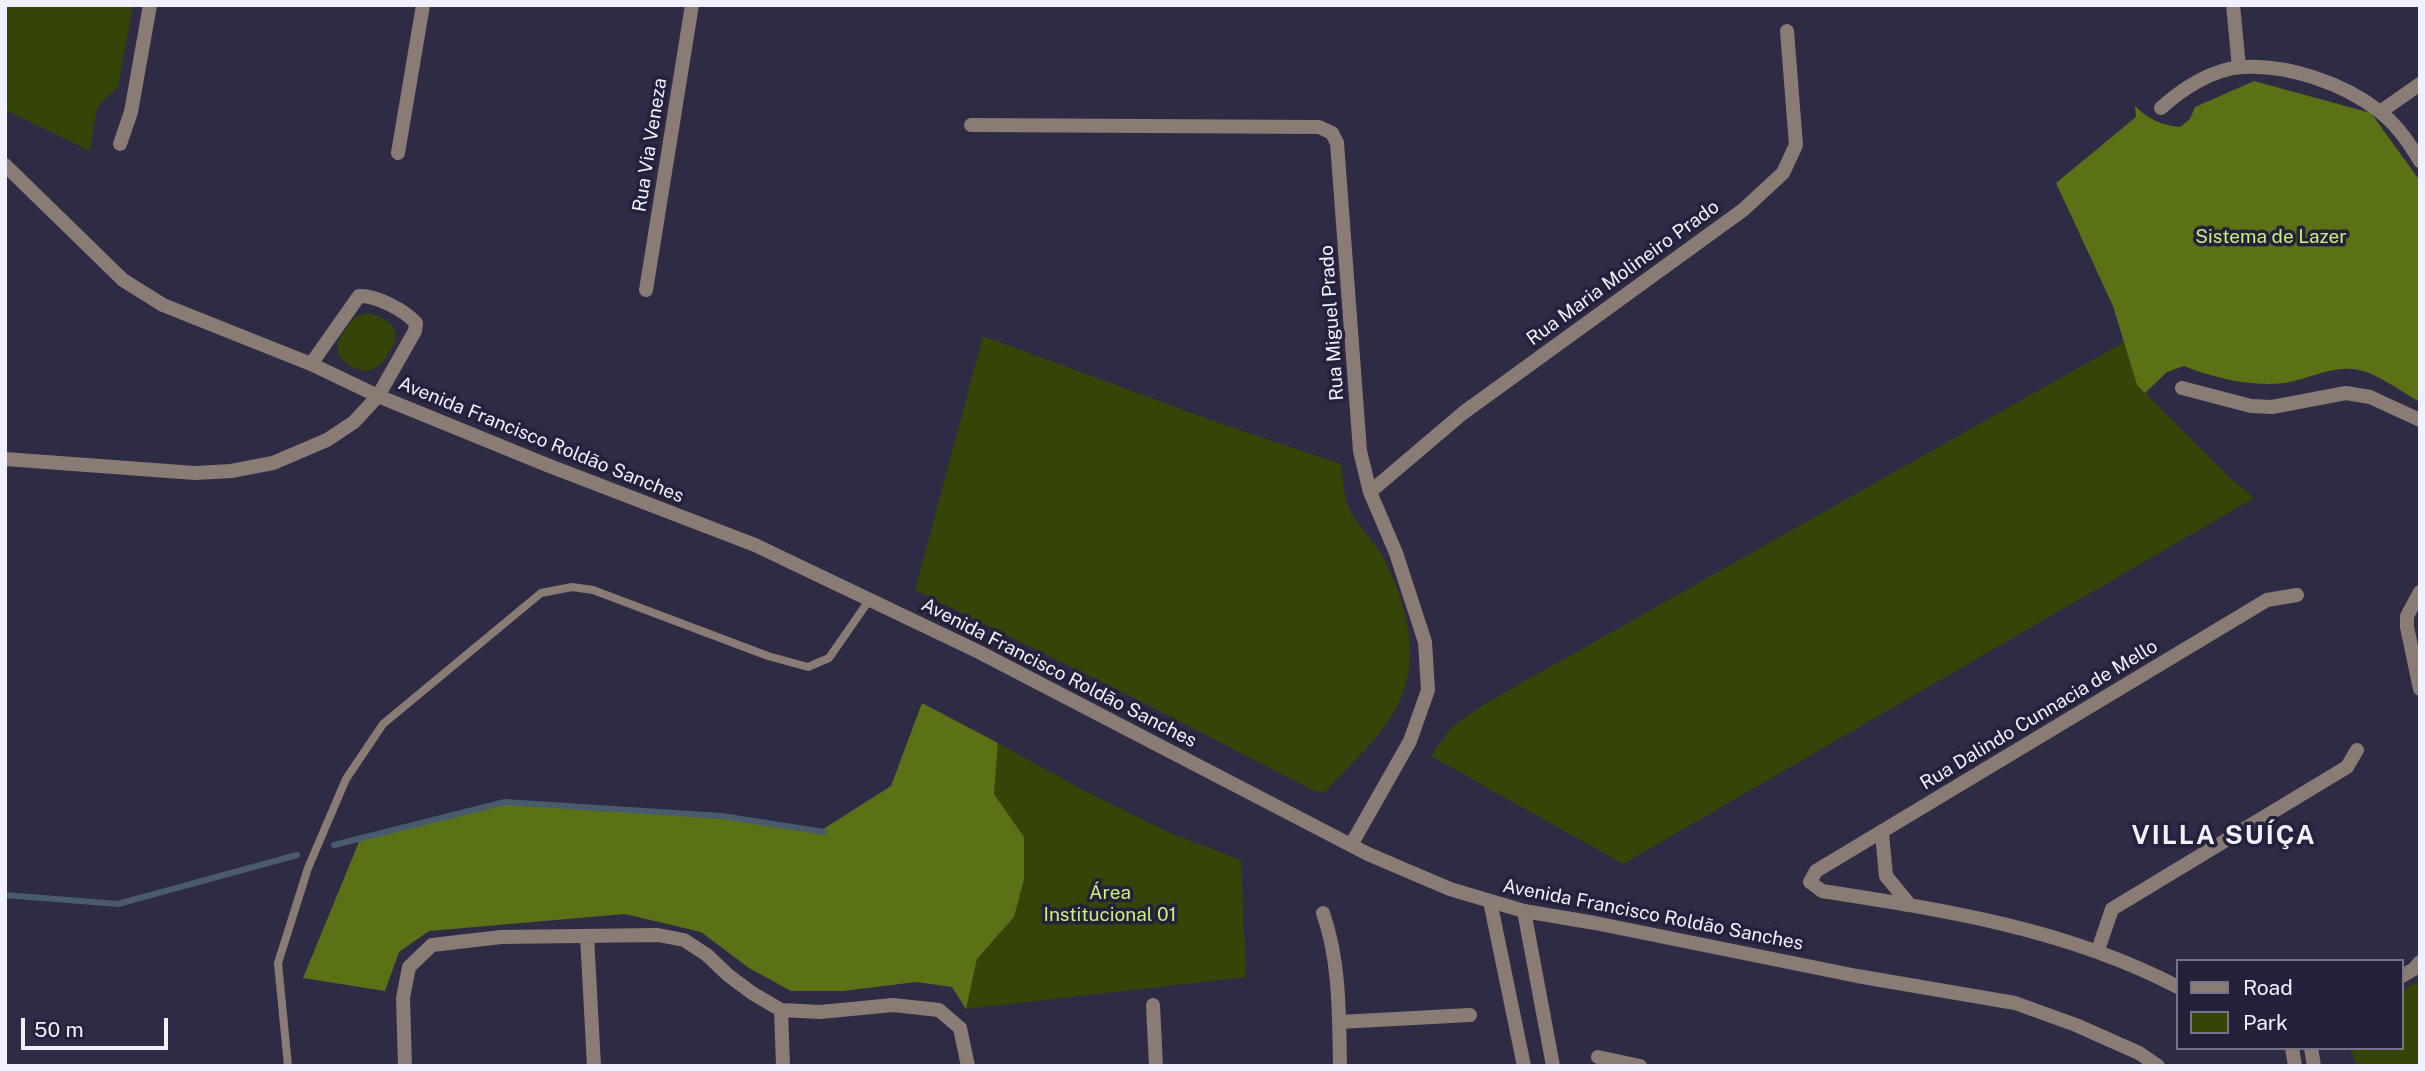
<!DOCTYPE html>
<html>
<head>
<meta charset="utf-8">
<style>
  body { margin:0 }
  #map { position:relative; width:2425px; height:1071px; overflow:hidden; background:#2e2b45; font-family:"Public Sans",sans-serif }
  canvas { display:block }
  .frame { position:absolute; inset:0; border:7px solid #f1f0fe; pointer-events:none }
  .legend { position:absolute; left:2176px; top:959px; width:228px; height:91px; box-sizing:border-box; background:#24213b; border:2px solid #767489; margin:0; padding:9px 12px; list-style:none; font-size:21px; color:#f1f0fe }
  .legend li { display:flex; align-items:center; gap:14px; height:35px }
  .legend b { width:35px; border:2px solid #767489 }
  .scale { position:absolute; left:21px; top:1018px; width:147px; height:32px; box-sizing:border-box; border:4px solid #f1f0fe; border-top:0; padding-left:9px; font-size:21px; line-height:24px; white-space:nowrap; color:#f1f0fe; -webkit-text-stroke:5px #24213b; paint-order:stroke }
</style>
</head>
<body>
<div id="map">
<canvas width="2425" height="1071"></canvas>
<div class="frame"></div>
<ul class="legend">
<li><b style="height:9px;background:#8b7b75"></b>Road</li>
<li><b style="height:19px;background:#354507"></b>Park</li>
</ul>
<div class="scale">50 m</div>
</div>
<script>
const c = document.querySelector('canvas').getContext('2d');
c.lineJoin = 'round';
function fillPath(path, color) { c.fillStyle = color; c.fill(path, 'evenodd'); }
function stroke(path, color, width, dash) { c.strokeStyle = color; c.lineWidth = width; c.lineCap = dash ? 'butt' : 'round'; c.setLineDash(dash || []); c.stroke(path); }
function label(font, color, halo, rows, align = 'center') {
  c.font = font + ' "Public Sans",sans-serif'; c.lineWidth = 7; c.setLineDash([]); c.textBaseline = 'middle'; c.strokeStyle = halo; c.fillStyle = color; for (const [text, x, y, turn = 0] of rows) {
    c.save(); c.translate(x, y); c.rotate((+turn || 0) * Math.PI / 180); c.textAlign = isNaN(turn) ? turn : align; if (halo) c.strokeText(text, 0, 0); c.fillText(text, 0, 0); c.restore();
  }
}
fillPath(new Path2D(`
  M 5,5 L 133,5 L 118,87 L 97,107 L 90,151 L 5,110 Z
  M 366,313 C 383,315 405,329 392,348 C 387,355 382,364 375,368 C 359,376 334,361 338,343 C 339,338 343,333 346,329 C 351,320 356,315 366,313 Z
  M 983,336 L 1219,423 L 1341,464 C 1343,477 1343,493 1348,506 C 1354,522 1375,541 1384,559 C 1409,610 1425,669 1389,720 C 1374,743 1345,770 1325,792 L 1315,791 L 1128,695 L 915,590 Z
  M 2124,342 L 2137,385 L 2230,478 L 2254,498 L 1623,864 L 1431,756 L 1451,728 L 1481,706 Z
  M 998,743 L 1083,790 L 1170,833 L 1241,860 L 1246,977 L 966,1009 L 977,959 L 1014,917 L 1024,837 L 994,794 Z
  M 2420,980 L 2420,1066 L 2357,1066 L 2350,1048 L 2402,1048 L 2402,991 Z`), '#354507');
fillPath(new Path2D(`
  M 2254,81 L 2371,113 L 2420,181 L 2420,402 C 2405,394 2379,375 2363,371 C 2335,363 2311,379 2284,383 C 2252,387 2213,378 2184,366 L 2167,372 L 2145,393 L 2137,385 L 2113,306 L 2056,183 L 2136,117 L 2135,106 C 2148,119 2161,125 2180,127 L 2190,119 L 2195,107 Z
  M 922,703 L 998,743 L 994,794 L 1024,837 L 1024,879 L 1014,917 L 977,959 L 966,1009 L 952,987 L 916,982 L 843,991 L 791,991 L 749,968 L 701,932 L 625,914 L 429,931 L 399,952 L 385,991 L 303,978 L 361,837 L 505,802 L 722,816 L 820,831 L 891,786 Z`), '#5a7115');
stroke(new Path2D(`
  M 334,845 L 505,802 L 722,816 L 824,832
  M 5,895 L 118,904 L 297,855`), '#495c6c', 6);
stroke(new Path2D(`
  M 288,1066 L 278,963 L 308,868 L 346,779 L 383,724 L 541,593 L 572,587 L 593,590 L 768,656 L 808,667 L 829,658 L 870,599`), '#8b7b75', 8);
stroke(new Path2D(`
  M 2233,5 L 2239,67
  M 2161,108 C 2182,89 2212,69 2242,67 C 2287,64 2343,83 2379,111 C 2395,123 2410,144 2420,161
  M 2380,112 L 2420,84
  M 971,125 L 1319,127 L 1332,133 L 1337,143 L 1360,451 L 1370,492 L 1396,553 L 1425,642 L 1428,690 L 1410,741 L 1351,845
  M 120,144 L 131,112 L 150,5
  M 398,153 L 423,5
  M 646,290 L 692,5
  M 2182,388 L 2251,406 L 2272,407 L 2346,393 L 2370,397 L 2420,420
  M 5,459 L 195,473 L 231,471 L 273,463 L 327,440 L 354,422 L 378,396 L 415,331 L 416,323 C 404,310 376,295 359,296 L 311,364
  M 1370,492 L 1463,413 L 1743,210 L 1783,173 L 1796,145 L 1787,31
  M 2420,592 L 2407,616 L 2407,627 L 2420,689
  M 1882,833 L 1886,876 L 1909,904
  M 1490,901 L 1524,1066
  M 1524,911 L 1553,1066
  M 1323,913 C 1340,961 1339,1016 1340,1066
  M 587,936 L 594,1066
  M 2098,950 L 2112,909 L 2347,767 L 2357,750
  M 2402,976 L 2414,969 L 2420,962
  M 2178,987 C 2067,929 1945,910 1822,891 L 1810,882 L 1816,871 L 2267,600 L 2297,595
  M 1153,1005 L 1156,1066
  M 781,1010 L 783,1066
  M 1339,1022 L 1470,1015
  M 2292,1048 L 2295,1066
  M 2311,1048 L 2314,1066
  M 1598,1057 L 1640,1066
  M 405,1066 L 403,998 L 409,967 L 432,945 L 501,937 L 658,935 L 684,940 L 707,955 L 728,975 L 752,993 L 781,1010 L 820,1012 L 893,1005 L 939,1010 L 960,1028 L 968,1066`), '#8b7b75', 14);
stroke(new Path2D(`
  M 5,165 L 123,280 L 163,305 L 311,364 L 378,396 L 547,465 L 755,545 L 979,652 L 1368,854 L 1450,889 L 1524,911 L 1595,923 L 1857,976 L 2015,1003 L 2076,1025 L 2139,1053 L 2158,1066`), '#8b7b75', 14);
label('19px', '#f1f0fe', '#24213b', [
  ["Rua Via Veneza",650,145,-81],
  ["Rua Maria Molineiro Prado",1623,273,-36],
  ["Rua Miguel Prado",1332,323,-94],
  ["Avenida Francisco Roldão Sanches",541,440,22],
  ["Avenida Francisco Roldão Sanches",1059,673,27],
  ["Rua Dalindo Cunnacia de Mello",2039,715,-31],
  ["Avenida Francisco Roldão Sanches",1653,915,11]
]);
label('19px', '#ccf07d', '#24213b', [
  ["Sistema de Lazer",2271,237],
  ["Área",1110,893],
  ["Institucional 01",1110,915]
]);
c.letterSpacing = '2px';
label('bold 26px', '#f1f0fe', '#24213b', [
  ["VILLA SUÍÇA",2224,836]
]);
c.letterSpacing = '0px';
</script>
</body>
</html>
